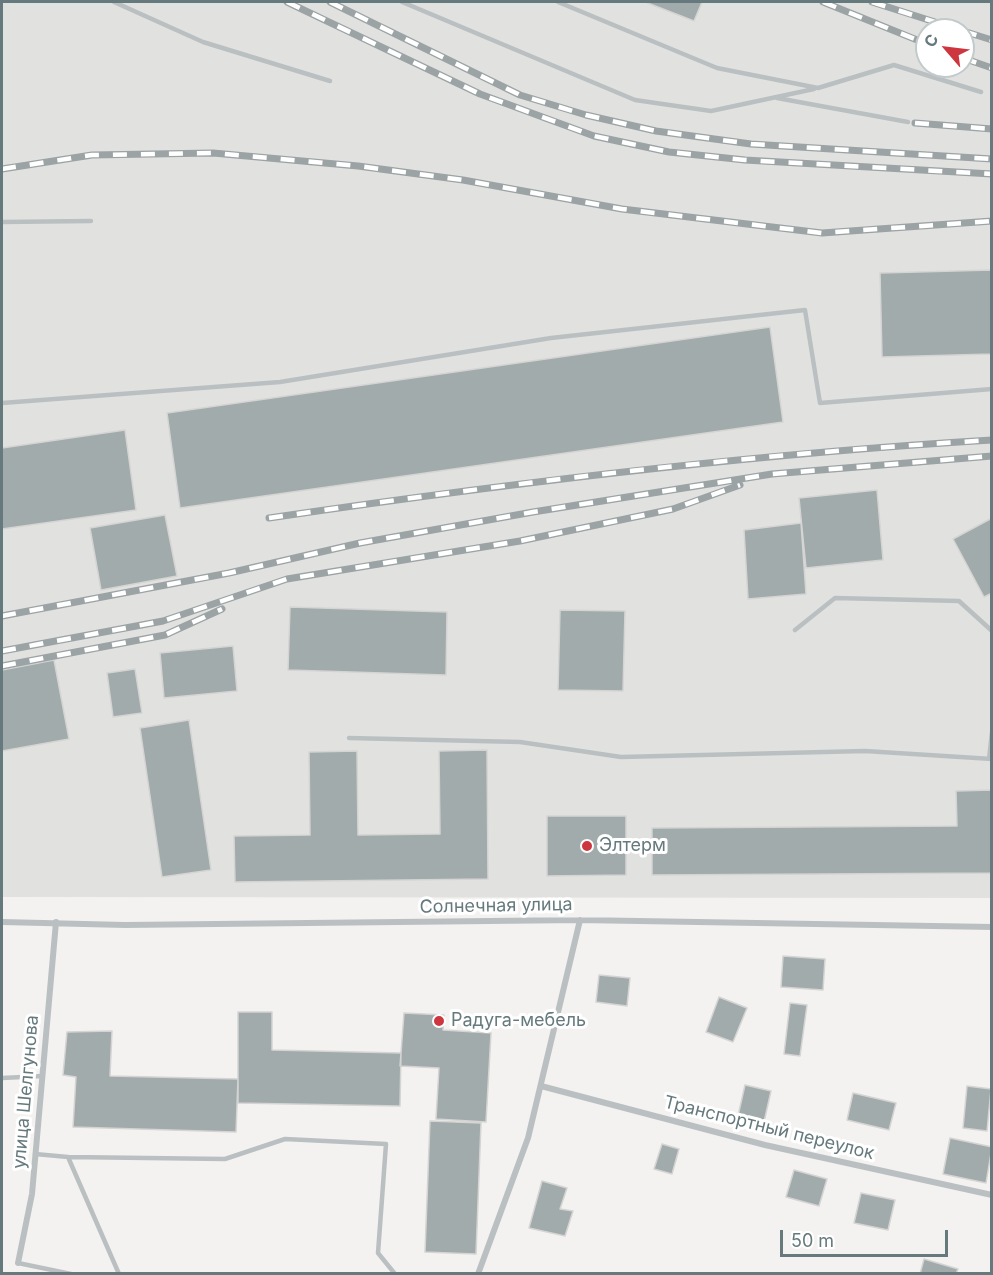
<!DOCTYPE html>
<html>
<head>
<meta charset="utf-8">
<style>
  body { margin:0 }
  #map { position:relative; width:993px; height:1275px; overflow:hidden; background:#f3f2f0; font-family:Inter,sans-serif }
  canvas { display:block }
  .frame { position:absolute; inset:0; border:3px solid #667a7d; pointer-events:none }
  .north { position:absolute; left:915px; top:18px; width:60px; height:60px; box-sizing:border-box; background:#fff; border:2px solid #c2cacb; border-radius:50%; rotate:298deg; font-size:16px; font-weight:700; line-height:24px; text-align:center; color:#667a7d }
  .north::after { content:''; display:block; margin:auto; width:21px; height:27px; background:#cd363f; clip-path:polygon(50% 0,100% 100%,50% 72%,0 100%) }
  .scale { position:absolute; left:780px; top:1230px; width:168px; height:27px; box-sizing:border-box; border:3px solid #667a7d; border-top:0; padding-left:8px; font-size:18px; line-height:21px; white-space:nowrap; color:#667a7d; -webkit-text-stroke:4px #fff; paint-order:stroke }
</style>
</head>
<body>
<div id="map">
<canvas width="993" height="1275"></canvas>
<div class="frame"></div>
<div class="north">С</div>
<div class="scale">50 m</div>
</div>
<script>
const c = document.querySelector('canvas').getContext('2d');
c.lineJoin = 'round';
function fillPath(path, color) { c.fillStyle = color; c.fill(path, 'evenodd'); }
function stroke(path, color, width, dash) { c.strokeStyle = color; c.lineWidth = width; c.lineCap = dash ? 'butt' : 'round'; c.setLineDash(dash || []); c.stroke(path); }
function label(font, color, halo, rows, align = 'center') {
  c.font = font + ' Inter,sans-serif'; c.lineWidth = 6; c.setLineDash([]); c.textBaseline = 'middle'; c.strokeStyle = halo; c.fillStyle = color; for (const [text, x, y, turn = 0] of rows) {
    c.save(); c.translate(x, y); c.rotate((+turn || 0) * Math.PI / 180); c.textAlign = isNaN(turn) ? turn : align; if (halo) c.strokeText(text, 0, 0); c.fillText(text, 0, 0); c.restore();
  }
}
fillPath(new Path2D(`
  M 2,2 L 991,2 L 991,898 L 2,897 ZM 927,30 L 963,30 L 963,66 L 927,66 Z`), '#e1e2e0');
const building = new Path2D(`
  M 645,2 L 702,2 L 694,21 Z
  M 992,270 L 992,354 L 882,357 L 880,273 Z
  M 770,327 L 783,422 L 180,508 L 167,413 Z
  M 125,430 L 136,510 L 2,529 L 2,448 Z
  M 877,490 L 883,560 L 806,568 L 799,498 Z
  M 165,515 L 177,576 L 101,590 L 90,528 Z
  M 992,518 L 992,593 L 984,597 L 953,539 Z
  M 801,523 L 806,594 L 748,599 L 744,530 Z
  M 290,607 L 447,612 L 446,675 L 288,670 Z
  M 560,610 L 625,611 L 623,691 L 558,690 Z
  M 233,646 L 237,691 L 164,698 L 160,653 Z
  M 54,660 L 69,739 L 2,751 L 2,670 Z
  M 135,669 L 142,713 L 113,717 L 107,673 Z
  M 189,720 L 211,870 L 162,877 L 140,728 Z
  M 487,750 L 488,879 L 235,882 L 234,836 L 310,835 L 309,752 L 357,751 L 358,835 L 440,834 L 439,751 Z
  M 992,790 L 992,873 L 652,875 L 652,828 L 957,826 L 956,791 Z
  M 547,816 L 626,816 L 626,875 L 547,876 Z
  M 783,956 L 825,959 L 823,990 L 781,987 Z
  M 599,975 L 630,978 L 627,1006 L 596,1002 Z
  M 719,997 L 747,1008 L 733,1042 L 706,1032 Z
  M 790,1003 L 807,1005 L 800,1056 L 784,1054 Z
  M 238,1012 L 272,1012 L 272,1050 L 401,1053 L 400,1106 L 238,1103 Z
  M 404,1013 L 444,1015 L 443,1030 L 491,1033 L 486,1122 L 436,1119 L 439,1068 L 400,1066 Z
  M 112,1031 L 110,1076 L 238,1079 L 236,1132 L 73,1127 L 76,1077 L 63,1075 L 67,1032 Z
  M 745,1085 L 771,1091 L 764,1122 L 738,1116 Z
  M 967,1086 L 991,1089 L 987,1131 L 963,1128 Z
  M 853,1093 L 896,1103 L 889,1130 L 847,1120 Z
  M 430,1121 L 481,1123 L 476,1254 L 425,1252 Z
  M 950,1138 L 992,1147 L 986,1183 L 943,1174 Z
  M 662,1144 L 679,1149 L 672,1174 L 654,1169 Z
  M 794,1170 L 827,1179 L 819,1206 L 786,1197 Z
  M 542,1181 L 567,1188 L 560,1209 L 573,1211 L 565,1236 L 529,1228 Z
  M 861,1193 L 895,1200 L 888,1230 L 854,1223 Z
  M 924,1259 L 958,1269 L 956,1274 L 920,1274 Z`);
fillPath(building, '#a1abac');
stroke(building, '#d4d4d3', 1.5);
stroke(new Path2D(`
  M 114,2 L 203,42 L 330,81
  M 402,2 L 635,100 L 711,111 L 814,89
  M 558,2 L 717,68 L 818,88 L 894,65 L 981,92
  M 777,98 L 908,122
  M 2,222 L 91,221
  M 2,403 L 280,382 L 551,338 L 805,310 L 820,403 L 992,389
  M 795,630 L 835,598 L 959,601 L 992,631
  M 349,738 L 520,742 L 621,757 L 865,751 L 992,759
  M 989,759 L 992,732
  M 2,1078 L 43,1076
  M 35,1154 L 68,1157 L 119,1274
  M 68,1157 L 225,1159 L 285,1139 L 386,1144 L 378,1253 L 395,1274
  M 18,1263 L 71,1274`), '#bac0c1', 4.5);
stroke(new Path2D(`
  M 2,922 L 125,925 L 580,920 L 992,927
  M 541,1086 L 765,1145 L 992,1195
  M 18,1263 L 32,1194 L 56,922
  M 478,1274 L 528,1138 L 580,920`), '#bac0c1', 6);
const rail = new Path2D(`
  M 287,2 L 480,94 L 594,136 L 669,152 L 745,160 L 992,174
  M 330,2 L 520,95 L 586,115 L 656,131 L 751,144 L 992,159
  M 823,2 L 927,44
  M 872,2 L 960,30
  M 963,31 L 992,40
  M 963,58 L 992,68
  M 915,123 L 992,129
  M 2,169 L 92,155 L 213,153 L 358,166 L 463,180 L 622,209 L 822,233 L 992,221
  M 269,518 C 509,483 749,454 992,440
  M 2,616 L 229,573 L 360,543 L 533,512 L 772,474 L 992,456
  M 2,651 L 163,621 L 287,579 L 520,541 L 673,509 L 740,485
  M 2,666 L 165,635 L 222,609`);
stroke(rail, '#9ba3a5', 7);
stroke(rail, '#fff', 4.5, [14]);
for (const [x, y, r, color] of [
  [587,846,6,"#cd363f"],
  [439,1021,6,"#cd363f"]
]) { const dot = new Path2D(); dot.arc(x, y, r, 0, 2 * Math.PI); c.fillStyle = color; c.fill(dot); stroke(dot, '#fff', 2); }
label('18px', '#667a7d', '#fff', [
  ["Элтерм",599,846],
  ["Радуга-мебель",451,1021]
], 'left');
label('18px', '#667a7d', '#fff', [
  ["Солнечная улица",496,906,-1],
  ["улица Шелгунова",26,1092,-85],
  ["Транспортный переулок",769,1128,14]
]);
</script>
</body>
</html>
